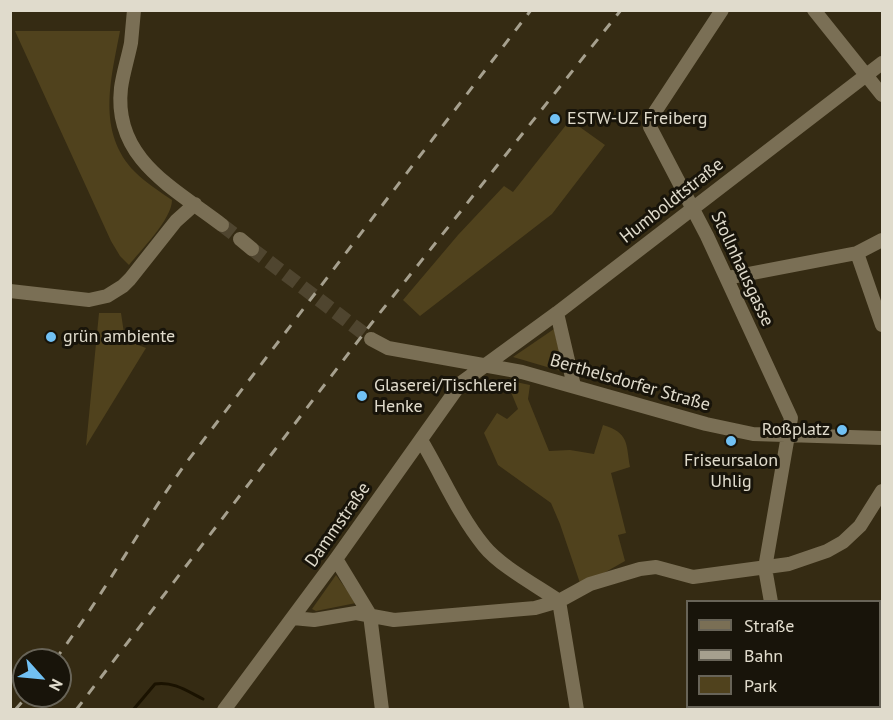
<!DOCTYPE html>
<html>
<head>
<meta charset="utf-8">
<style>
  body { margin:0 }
  #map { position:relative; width:893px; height:720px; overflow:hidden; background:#352b13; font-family:"PT Sans",sans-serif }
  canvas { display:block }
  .frame { position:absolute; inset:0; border:12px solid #e0dbcc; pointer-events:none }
  .legend { position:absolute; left:686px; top:600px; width:195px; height:108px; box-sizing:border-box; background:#18140a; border:2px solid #686458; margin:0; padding:8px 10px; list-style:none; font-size:18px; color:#e0dbcc }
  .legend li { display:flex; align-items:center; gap:12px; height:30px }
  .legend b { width:30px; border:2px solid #686458 }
  .north { position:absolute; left:12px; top:648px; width:60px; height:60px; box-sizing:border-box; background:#18140a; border:2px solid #686458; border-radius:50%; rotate:117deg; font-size:16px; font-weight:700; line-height:24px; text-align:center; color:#e0dbcc }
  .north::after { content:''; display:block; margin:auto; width:21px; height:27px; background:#71c1f4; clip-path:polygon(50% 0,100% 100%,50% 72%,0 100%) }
</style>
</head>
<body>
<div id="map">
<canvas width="893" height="720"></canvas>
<div class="frame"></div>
<ul class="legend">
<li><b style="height:8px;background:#7a6f55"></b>Straße</li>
<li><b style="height:8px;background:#a6a08e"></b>Bahn</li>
<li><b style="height:16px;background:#50421d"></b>Park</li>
</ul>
<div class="north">N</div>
</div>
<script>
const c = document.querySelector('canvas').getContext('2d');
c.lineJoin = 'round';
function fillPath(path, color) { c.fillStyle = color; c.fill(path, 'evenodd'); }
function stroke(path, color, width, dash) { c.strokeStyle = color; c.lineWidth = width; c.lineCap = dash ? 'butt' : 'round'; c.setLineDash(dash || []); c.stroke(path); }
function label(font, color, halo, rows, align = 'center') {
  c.font = font + ' "PT Sans",sans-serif'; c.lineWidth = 6; c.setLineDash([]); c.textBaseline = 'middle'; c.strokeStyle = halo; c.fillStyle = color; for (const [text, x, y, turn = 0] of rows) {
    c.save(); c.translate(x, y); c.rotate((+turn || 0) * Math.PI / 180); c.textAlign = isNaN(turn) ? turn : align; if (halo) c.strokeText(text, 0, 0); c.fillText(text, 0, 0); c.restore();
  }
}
fillPath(new Path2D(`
  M 15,31 L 120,31 C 111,79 96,132 135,172 C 146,183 159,191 172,200 C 172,219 141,250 129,265 L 120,256 L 111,241 Z
  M 570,120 L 605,145 L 552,214 L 420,316 L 403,300 L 458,235 L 504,186 L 513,192 Z
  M 99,313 L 121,313 L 125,340 L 146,348 L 86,446 Z
  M 554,329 L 564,372 L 513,357 Z
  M 506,380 L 530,385 L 528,399 L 549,451 L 570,450 L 594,454 L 603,425 C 629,433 626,443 630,467 L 611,473 L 626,533 L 618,535 L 625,561 L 581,586 L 560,524 L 551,503 L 498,465 L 484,433 L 497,413 L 507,419 L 518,409 Z
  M 336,575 L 356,603 L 316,611 L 312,609 Z`), '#50421d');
stroke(new Path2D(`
  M 133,710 L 155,684 C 173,681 187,691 203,699`), '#1a1200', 3);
stroke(new Path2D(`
  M 222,225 L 240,239
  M 252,249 L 371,339`), '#4f452f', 14, [14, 7]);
stroke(new Path2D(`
  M 134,10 C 133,21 132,32 131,43 C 128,58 123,73 121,88 C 113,159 174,188 222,225
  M 722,10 L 649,121 L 650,127 L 707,236 L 791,418 L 765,568 L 771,602
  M 814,10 L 882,95
  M 240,239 L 252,249
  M 857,253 L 882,325
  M 727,278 L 857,253 L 882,240
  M 10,291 L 89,300 L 107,296 L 123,286 L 130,279 L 176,221 L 195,204
  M 557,313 L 574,386
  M 371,339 L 388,348 L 522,372 L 706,424 L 753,434 L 882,438
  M 421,440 C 442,475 458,514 484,546 C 500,566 537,586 559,601
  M 336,559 L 370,615 L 382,710
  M 559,601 L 577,710
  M 293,618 L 314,620 L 356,613 L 394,620 L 535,608 L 559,601 L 590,584 L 640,569 L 656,567 L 693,577 L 789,564 L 827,551 L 843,542 L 860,526 L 882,491
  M 789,706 L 790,710
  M 224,710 L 336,559 L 461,383 L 557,313 L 882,63`), '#7a6f55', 14);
stroke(new Path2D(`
  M 55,660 C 102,597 140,527 186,463 L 531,10
  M 15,710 L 27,696
  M 76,710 L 371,324 L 621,10`), '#a6a08e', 3, [10, 10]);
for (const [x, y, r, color] of [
  [555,119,6,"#71c1f4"],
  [51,337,6,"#71c1f4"],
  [362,396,6,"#71c1f4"],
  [842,430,6,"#71c1f4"],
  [731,441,6,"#71c1f4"]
]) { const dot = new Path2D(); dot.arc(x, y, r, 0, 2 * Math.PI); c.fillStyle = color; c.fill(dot); stroke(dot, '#18140a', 2); }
label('18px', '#e0dbcc', '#18140a', [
  ["ESTW-UZ Freiberg",567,119],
  ["grün ambiente",63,337],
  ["Glaserei/Tischlerei",374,386],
  ["Henke",374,407],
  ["Roßplatz",830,430,"right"],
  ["Friseursalon",731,461,"center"],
  ["Uhlig",731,482,"center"]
], 'left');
label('18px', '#e0dbcc', '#18140a', [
  ["Humboldtstraße",672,201,-38],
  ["Stollnhausgasse",742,269,65],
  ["Berthelsdorfer Straße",630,383,16],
  ["Dammstraße",338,525,-55]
]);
</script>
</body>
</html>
